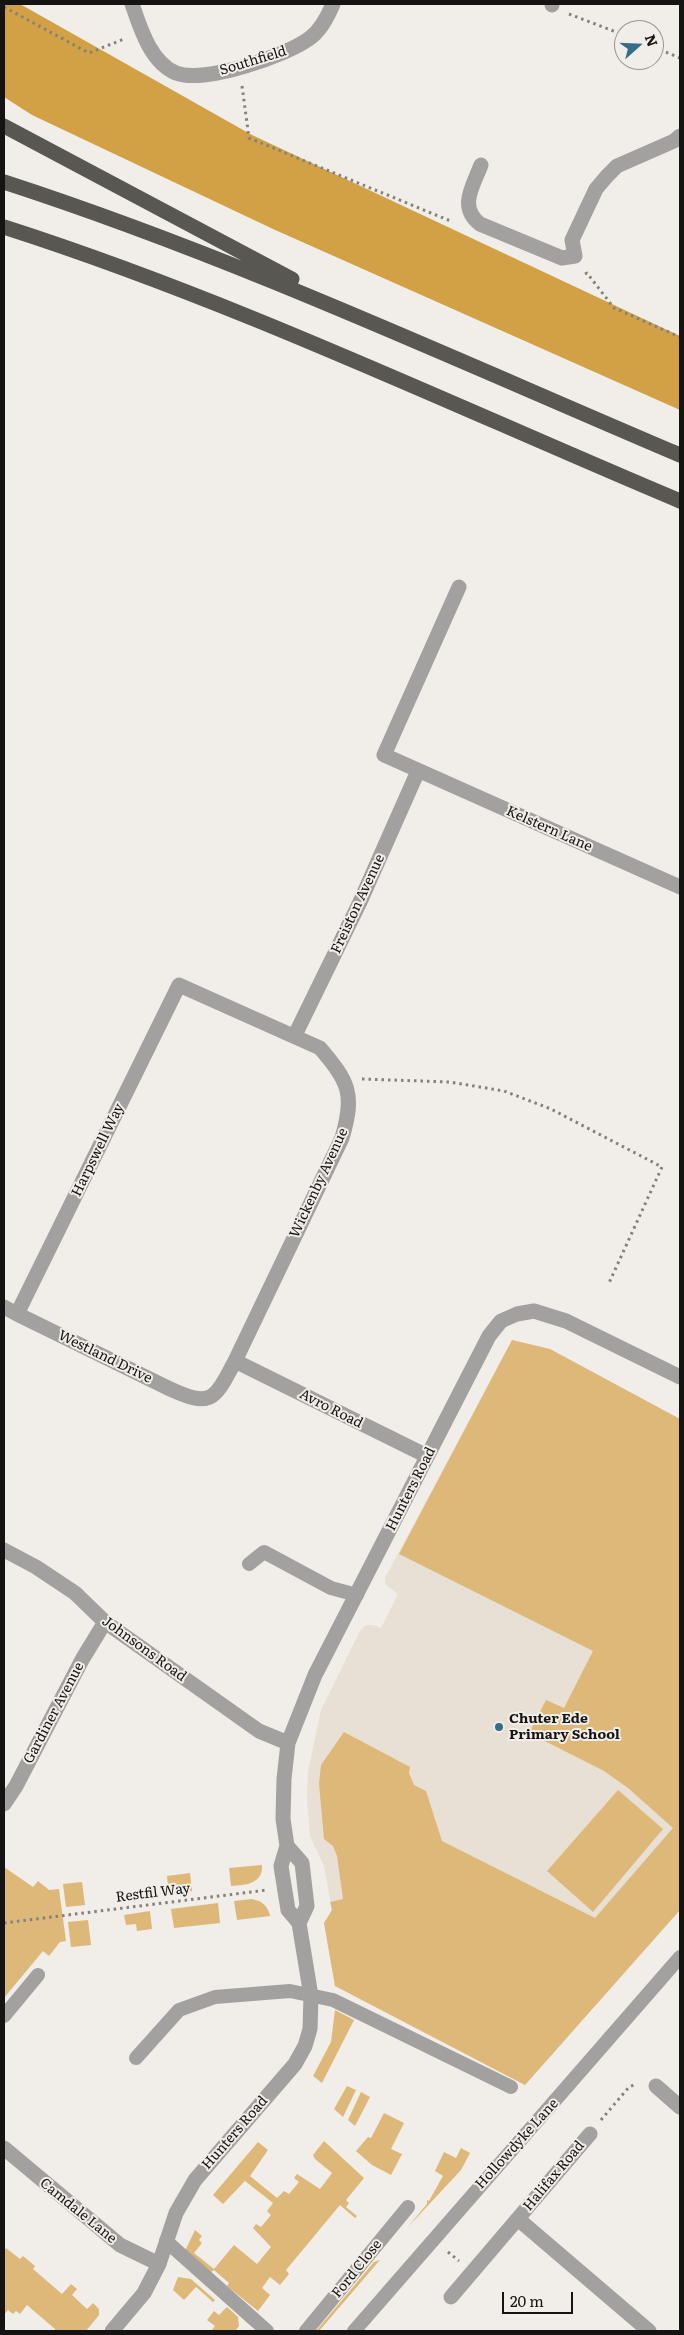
<!DOCTYPE html>
<html>
<head>
<meta charset="utf-8">
<style>
  body { margin:0 }
  #map { position:relative; width:684px; height:2335px; overflow:hidden; background:#f1ede8; font-family:Literata,serif }
  canvas { display:block }
  .frame { position:absolute; inset:0; border:5px solid #161413; pointer-events:none }
  .north { position:absolute; left:614px; top:20px; width:50px; height:50px; box-sizing:border-box; background:#f1ede8; border:1px solid #999693; border-radius:50%; rotate:70deg; font-size:14px; font-weight:700; line-height:20px; text-align:center; color:#161413 }
  .north::after { content:''; display:block; margin:auto; width:18px; height:22px; background:#356e88; clip-path:polygon(50% 0,100% 100%,50% 72%,0 100%) }
  .scale { position:absolute; left:502px; top:2292px; width:71px; height:22px; box-sizing:border-box; border:2px solid #161413; border-top:0; padding-left:6px; font-size:15px; line-height:18px; white-space:nowrap; color:#161413; -webkit-text-stroke:4px #f1ede8; paint-order:stroke }
</style>
</head>
<body>
<div id="map">
<canvas width="684" height="2335"></canvas>
<div class="frame"></div>
<div class="north">N</div>
<div class="scale">20 m</div>
</div>
<script>
const c = document.querySelector('canvas').getContext('2d');
c.lineJoin = 'round';
function fillPath(path, color) { c.fillStyle = color; c.fill(path, 'evenodd'); }
function stroke(path, color, width, dash) { c.strokeStyle = color; c.lineWidth = width; c.lineCap = dash ? 'butt' : 'round'; c.setLineDash(dash || []); c.stroke(path); }
function label(font, color, halo, rows, align = 'center') {
  c.font = font + ' Literata,serif'; c.lineWidth = 4; c.setLineDash([]); c.textBaseline = 'middle'; c.strokeStyle = halo; c.fillStyle = color; for (const [text, x, y, turn = 0] of rows) {
    c.save(); c.translate(x, y); c.rotate((+turn || 0) * Math.PI / 180); c.textAlign = isNaN(turn) ? turn : align; if (halo) c.strokeText(text, 0, 0); c.fillText(text, 0, 0); c.restore();
  }
}
fillPath(new Path2D(`
  M 512,1340 L 550,1349 L 680,1419 L 680,1910 L 525,2085 L 335,1986 L 324,1923 L 332,1910 L 324,1866 L 310,1836 L 307,1798 L 308,1771 L 321,1710 L 361,1629 L 366,1625 L 373,1625 L 381,1628 L 398,1594 L 385,1584 L 385,1578 Z`), '#e8e0d4');
fillPath(new Path2D(`
  M 512,1340 L 550,1349 L 680,1419 L 680,1910 L 525,2085 L 335,1986 L 324,1923 L 332,1910 L 330,1902 L 343,1899 L 337,1856 L 333,1846 L 324,1839 L 319,1784 L 321,1765 L 344,1732 L 410,1767 L 409,1773 L 414,1785 L 426,1791 L 442,1841 L 595,1918 L 673,1828 L 628,1788 L 604,1771 L 529,1733 L 546,1700 L 564,1708 L 593,1651 L 399,1554 Z
  M 618,1790 L 663,1829 L 593,1912 L 547,1871 Z
  M 262,1865 C 263,1884 246,1885 231,1886 L 229,1868 Z
  M 4,1867 L 33,1887 L 38,1881 L 49,1890 L 59,1889 L 66,1941 L 60,1942 L 49,1956 L 43,1951 L 4,1998 Z
  M 190,1873 L 192,1891 L 169,1894 L 167,1876 Z
  M 82,1882 L 85,1905 L 66,1907 L 63,1884 Z
  M 252,1899 C 262,1901 268,1906 270,1916 L 237,1920 L 234,1901 Z
  M 218,1903 L 220,1923 L 174,1928 L 171,1909 Z
  M 150,1911 L 152,1929 L 137,1931 L 136,1924 L 126,1925 L 124,1915 Z
  M 88,1920 L 91,1945 L 71,1947 L 68,1922 Z
  M 335,2010 L 354,2020 L 322,2083 L 313,2076 L 331,2042 Z
  M 347,2086 L 356,2090 L 343,2117 L 334,2109 Z
  M 361,2092 L 370,2097 L 355,2126 L 348,2120 Z
  M 384,2113 L 404,2123 L 391,2149 L 402,2154 L 391,2175 L 372,2165 L 356,2151 L 368,2137 L 371,2138 Z
  M 324,2141 L 364,2178 L 346,2200 L 349,2203 L 346,2207 L 357,2216 L 355,2218 L 340,2205 L 286,2270 L 289,2274 L 280,2285 L 270,2277 L 262,2288 L 270,2295 L 258,2311 L 227,2286 L 229,2283 L 214,2270 L 211,2272 L 185,2251 L 195,2230 L 202,2236 L 199,2240 L 202,2243 L 194,2253 L 214,2269 L 234,2245 L 257,2264 L 271,2247 L 253,2228 L 256,2224 L 261,2227 L 271,2215 L 267,2211 L 273,2203 L 245,2181 L 223,2204 L 213,2195 L 258,2142 L 268,2150 L 250,2176 L 277,2198 L 284,2191 L 289,2194 L 299,2182 L 294,2178 L 297,2174 L 320,2189 L 332,2173 L 315,2159 L 313,2155 Z
  M 461,2148 L 470,2153 L 461,2170 L 407,2228 L 427,2204 L 427,2200 L 429,2201 L 443,2176 L 435,2171 L 444,2152 L 456,2158 Z
  M 6,2248 L 20,2259 L 23,2256 L 35,2266 L 33,2269 L 62,2294 L 71,2284 L 77,2289 L 72,2295 L 87,2309 L 93,2303 L 99,2309 L 99,2315 L 86,2331 L 54,2331 L 55,2329 L 27,2305 L 20,2314 L 16,2311 L 13,2314 L 8,2310 L 4,2315 L 4,2251 Z
  M 380,2260 L 319,2331 L 316,2331 L 374,2262 Z
  M 178,2277 L 191,2279 L 215,2300 L 213,2302 L 196,2287 L 184,2300 L 173,2290 Z
  M 227,2307 L 238,2317 L 239,2326 L 235,2331 L 211,2331 L 215,2326 L 207,2320 L 214,2311 L 219,2315 Z`), '#deb878');
fillPath(new Path2D(`
  M 4,4 L 20,4 L 252,135 L 680,336 L 680,410 L 273,229 L 32,115 L 4,97 Z`), '#d2a146');
stroke(new Path2D(`
  M 4,7 L 89,53 L 124,39
  M 569,14 L 624,35
  M 654,47 L 680,58
  M 242,86 L 249,138 L 453,222
  M 585,274 L 587,273 L 614,308 L 680,337
  M 362,1079 L 450,1082 L 504,1091 L 551,1109 L 662,1167 L 609,1283
  M 4,1923 L 267,1890
  M 601,2120 L 629,2087 L 636,2084
  M 448,2252 L 459,2261`), '#83807d', 3, [2.5, 4]);
stroke(new Path2D(`
  M 249,1564 L 264,1552 L 331,1588 L 357,1595
  M 4,2016 L 38,1975
  M 136,2058 L 179,2010 L 215,1997 L 290,1991 L 333,2000 L 511,2087
  M 166,2241 L 267,2331
  M 306,2331 L 408,2207
  M 354,2331 L 680,1957`), '#a2a19f', 14);
stroke(new Path2D(`
  M 132,4 C 140,27 150,62 176,73 C 204,84 286,56 310,38 C 321,30 328,16 333,4
  M 552,4 L 552,5
  M 481,165 C 473,186 458,207 480,224 L 562,258 L 575,256 L 572,240 L 596,189 L 607,176 L 617,166 L 674,141 L 680,136
  M 459,587 L 384,755 L 680,887
  M 295,1035 L 360,902 L 418,771
  M 4,1307 L 17,1314 L 168,1388 C 211,1408 214,1401 235,1361 L 342,1138 C 355,1094 349,1082 320,1048 L 179,985 L 17,1314
  M 235,1361 L 427,1456
  M 4,1550 L 36,1567 L 75,1593 L 105,1622 L 259,1731 L 288,1743
  M 4,1804 L 16,1786 L 83,1658 L 105,1622
  M 287,1846 L 302,1863 L 307,1906 L 299,1923
  M 656,2086 L 680,2107
  M 4,2148 L 120,2245 L 159,2264
  M 518,2219 L 649,2331
  M 451,2297 L 590,2134
  M 112,2331 L 144,2293 L 159,2264 L 176,2213 L 195,2180 L 295,2064 L 305,2046 L 310,2029 L 311,1996 L 299,1923 L 288,1910 L 281,1866 L 287,1846 L 283,1819 L 284,1779 L 288,1743 L 315,1675 L 489,1336 L 501,1321 L 517,1314 L 534,1311 L 566,1321 L 680,1377`), '#a2a19f', 15);
stroke(new Path2D(`
  M 4,126 L 292,279
  M 4,182 C 235,257 456,360 680,455
  M 4,227 C 235,301 456,407 680,501`), '#595752', 15);
for (const [x, y, r, color] of [
  [499,1727,5,"#356e88"]
]) { const dot = new Path2D(); dot.arc(x, y, r, 0, 2 * Math.PI); c.fillStyle = color; c.fill(dot); stroke(dot, '#f1ede8', 2); }
label('14px', '#161413', '#f1ede8', [
  ["Southfield",253,61,-17],
  ["Kelstern Lane",549,829,24],
  ["Freiston Avenue",358,904,-65],
  ["Harpswell Way",98,1150,-64],
  ["Wickenby Avenue",319,1183,-65],
  ["Westland Drive",105,1357,26],
  ["Avro Road",331,1409,27],
  ["Hunters Road",411,1489,-63],
  ["Johnsons Road",144,1649,36],
  ["Gardiner Avenue",54,1713,-62],
  ["Restfil Way",153,1893,-7],
  ["Hunters Road",235,2133,-49],
  ["Hollowdyke Lane",517,2144,-48],
  ["Halifax Road",554,2176,-50],
  ["Camdale Lane",78,2211,39],
  ["Ford Close",357,2269,-51]
]);
label('bold 14px', '#161413', '#f1ede8', [
  ["Chuter Ede",509,1719],
  ["Primary School",509,1735]
], 'left');
</script>
</body>
</html>
